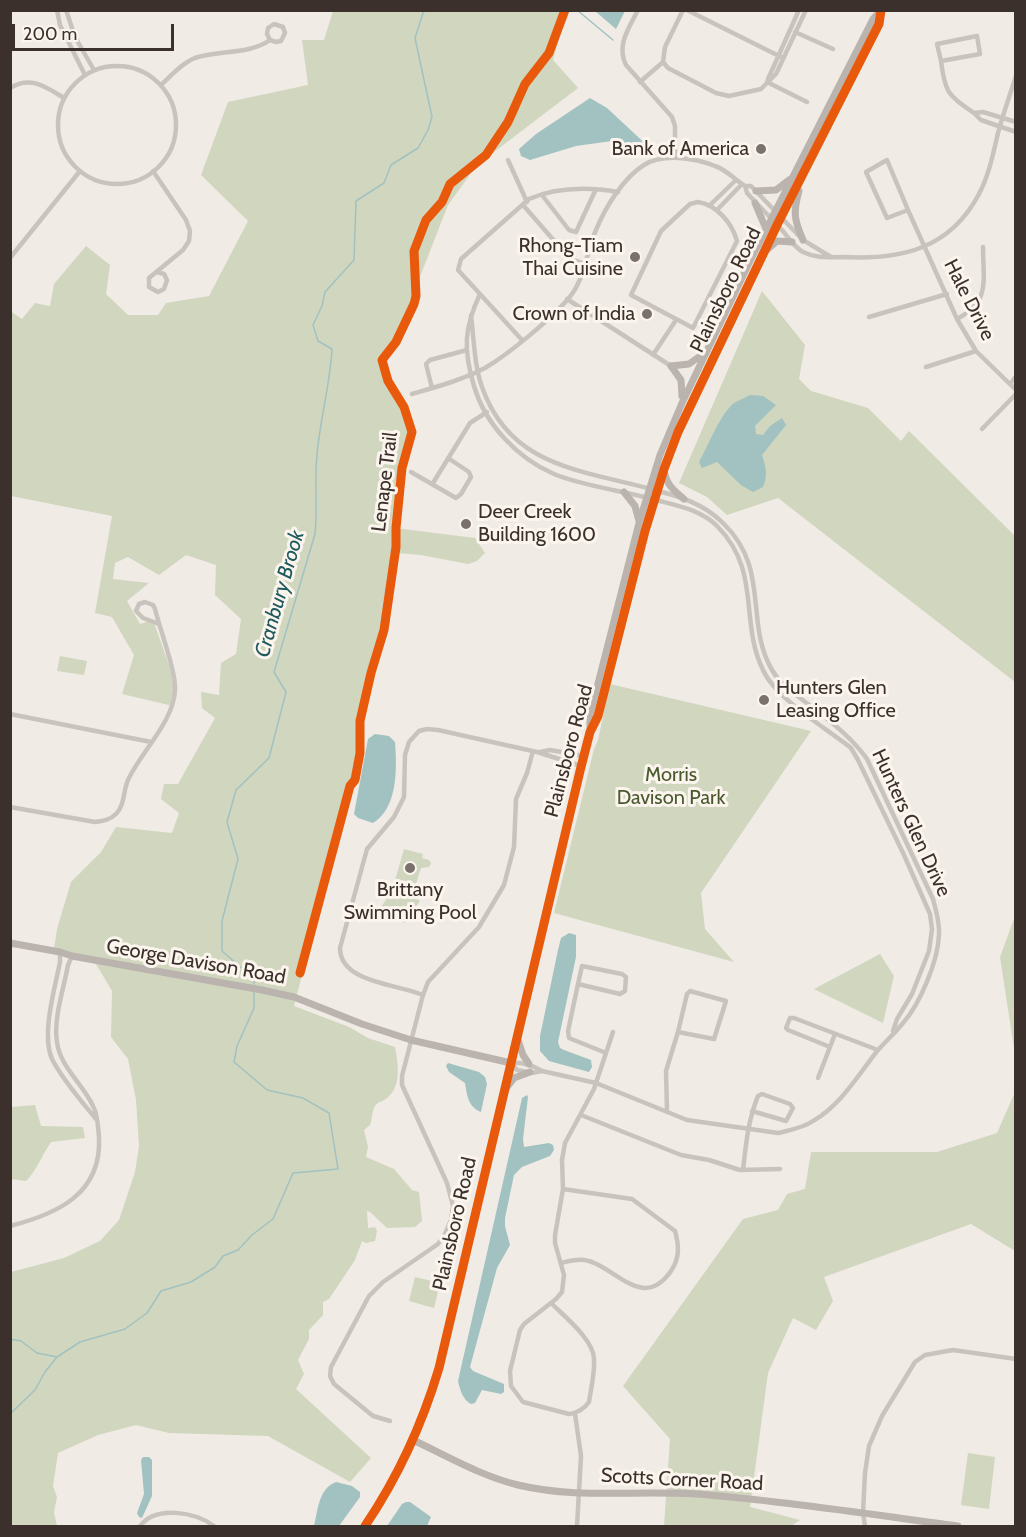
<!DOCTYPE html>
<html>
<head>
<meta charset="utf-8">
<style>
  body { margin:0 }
  #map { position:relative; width:1026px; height:1537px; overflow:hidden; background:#f0ebe5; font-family:Cabin,sans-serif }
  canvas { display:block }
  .frame { position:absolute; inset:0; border:12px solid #3b302b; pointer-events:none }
  .scale { position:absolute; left:12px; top:24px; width:162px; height:27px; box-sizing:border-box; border:3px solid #3b302b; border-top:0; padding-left:8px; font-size:18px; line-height:21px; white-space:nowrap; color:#3b302b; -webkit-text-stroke:4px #fbf5ee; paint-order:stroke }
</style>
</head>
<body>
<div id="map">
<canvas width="1026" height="1537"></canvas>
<div class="frame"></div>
<div class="scale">200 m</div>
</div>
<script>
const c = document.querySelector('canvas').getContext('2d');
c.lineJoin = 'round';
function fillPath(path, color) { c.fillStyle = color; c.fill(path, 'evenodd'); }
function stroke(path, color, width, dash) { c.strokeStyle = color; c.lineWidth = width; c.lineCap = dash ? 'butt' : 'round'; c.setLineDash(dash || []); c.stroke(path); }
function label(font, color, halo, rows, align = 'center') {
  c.font = font + ' Cabin,sans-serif'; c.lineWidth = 6; c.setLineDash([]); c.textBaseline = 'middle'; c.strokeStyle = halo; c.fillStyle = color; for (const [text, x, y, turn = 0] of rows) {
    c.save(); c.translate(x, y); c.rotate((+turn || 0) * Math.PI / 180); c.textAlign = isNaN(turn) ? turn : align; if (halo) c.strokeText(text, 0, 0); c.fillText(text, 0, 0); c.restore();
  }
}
fillPath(new Path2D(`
  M 333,11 L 567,11 L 553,60 L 578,88 L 477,165 L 448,205 L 385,366 L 410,430 L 395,528 L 475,538 L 485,553 L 477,561 L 468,564 L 421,555 L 397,553 L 362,730 L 342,821 L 294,1006 L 349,1027 L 368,1038 L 395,1047 C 398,1063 402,1086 387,1098 C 383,1102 378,1101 375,1106 C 372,1111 372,1120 370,1125 L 364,1130 L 368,1147 L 366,1157 L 394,1169 L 412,1190 L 419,1192 L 422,1221 L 415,1227 L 387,1228 L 370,1212 L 367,1211 L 368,1228 L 375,1227 L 377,1231 L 375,1241 L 366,1243 L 362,1241 L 355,1260 L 329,1299 L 323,1302 L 323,1315 L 309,1330 L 309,1339 L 298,1360 L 304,1374 L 296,1389 L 371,1458 L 350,1482 L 268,1436 L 169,1433 L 136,1425 L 98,1435 L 58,1453 L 53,1486 L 57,1497 L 54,1512 L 57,1526 L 11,1526 L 11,1272 L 64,1258 L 100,1241 L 119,1220 L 135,1172 L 139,1146 L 136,1100 L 128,1059 L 111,1037 L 112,991 L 96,964 L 54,949 L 57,929 L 71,882 L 101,852 L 116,827 L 172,833 L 179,813 L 161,799 L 164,784 L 178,784 L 215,718 L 202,708 L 201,692 L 219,695 L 221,663 L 236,654 L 241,619 L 215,595 L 216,565 L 186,555 L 159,575 L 128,557 L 115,563 L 113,579 L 149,583 L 127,601 L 140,624 L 153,620 L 174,679 L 173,706 L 122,694 L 134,655 L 112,617 L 95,613 L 112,516 L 11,496 L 10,311 L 22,319 L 35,303 L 50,306 L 54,284 L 86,246 L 110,265 L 106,294 L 128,315 L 158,315 L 166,303 L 209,296 L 248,221 L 201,175 L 228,102 L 308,85 L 302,40 L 324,40 Z
  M 762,291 L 805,345 L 799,379 L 811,391 L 868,408 L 901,441 L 909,431 L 1015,536 L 1015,682 L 778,498 L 727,515 L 707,497 L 679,483 Z
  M 60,656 L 87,661 L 84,675 L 57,671 Z
  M 610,684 L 811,731 L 701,893 L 705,929 L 734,962 L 554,913 L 594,749 L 598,740 Z
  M 404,849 L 423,854 L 422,858 L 429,860 L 431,863 L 429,867 L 421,868 L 415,887 L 411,889 L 398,885 L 420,901 L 405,923 L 381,907 L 396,885 L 394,884 Z
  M 1015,916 L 1015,1055 L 1000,957 Z
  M 880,954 L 894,976 L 883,1023 L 814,989 Z
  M 1015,1092 L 1015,1251 L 971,1224 L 824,1277 L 833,1301 L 816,1330 L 793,1318 L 768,1373 L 750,1507 L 800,1520 L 791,1526 L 664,1526 L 670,1439 L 623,1386 L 743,1219 L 778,1210 L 787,1194 L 805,1189 L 811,1152 L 937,1152 L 997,1133 Z
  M 35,1105 L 41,1126 L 83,1127 L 85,1138 L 51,1142 C 42,1155 37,1170 26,1181 L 11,1179 L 11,1107 Z
  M 415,1277 L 440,1283 L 434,1308 L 409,1301 Z
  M 968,1453 L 995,1457 L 989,1509 L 961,1505 Z`), '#d1d6bf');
fillPath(new Path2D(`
  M 595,11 L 625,11 L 616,29 Z
  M 590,98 L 607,108 L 651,149 L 638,150 L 619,140 L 576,146 L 530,160 L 521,156 L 519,149 L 536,134 Z
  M 750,395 L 763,396 L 776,405 L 755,426 L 756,434 L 763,435 L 770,426 L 782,418 L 786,425 L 762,455 C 766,467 768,475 763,487 L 753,492 L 741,485 L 717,462 L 702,468 L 699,462 C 708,446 720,415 733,404 C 738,400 745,398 750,395 Z
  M 375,734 L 389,736 L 395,742 C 397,768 398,808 373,823 L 358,818 L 354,814 L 368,739 Z
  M 569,933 L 576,935 L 576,957 L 558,1042 L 560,1048 L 564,1050 L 591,1060 L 592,1067 L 589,1072 L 549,1061 L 540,1051 L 540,1036 L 558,950 L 561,938 Z
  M 448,1063 L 479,1072 L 485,1077 L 487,1084 L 481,1112 C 468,1107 467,1095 465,1083 L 449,1072 L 446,1066 Z
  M 527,1095 L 528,1097 L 523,1139 L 524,1147 L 549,1143 L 553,1145 L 554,1150 L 550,1156 L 522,1167 L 514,1175 L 505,1218 L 505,1226 L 510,1245 L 497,1268 L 470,1367 L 473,1371 L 504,1384 L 504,1392 L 501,1394 L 482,1390 L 475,1403 L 471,1404 C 463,1400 460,1390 458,1381 L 520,1107 L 522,1098 Z
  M 143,1457 L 149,1457 L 152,1460 L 152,1496 L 142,1518 L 139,1517 L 137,1513 L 144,1494 L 141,1460 Z
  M 336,1482 L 352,1486 L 360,1492 L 360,1497 L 339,1526 L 314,1526 C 318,1511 318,1489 336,1482 Z
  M 406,1502 L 410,1502 L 431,1517 L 427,1526 L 387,1526 L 402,1504 Z`), '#a1c2c1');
stroke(new Path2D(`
  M 577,10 L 613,40
  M 254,984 L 254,979 L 222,951 L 222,921 L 238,859 L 227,822 L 236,790 L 269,758 L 286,692 L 274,672 L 315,534 C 318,507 314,481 317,455 C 320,419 330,385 332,349 L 318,341 L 313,325 L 322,306 L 325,292 L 354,260 L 356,201 L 384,183 L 391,165 L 418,148 L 428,130 L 432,117 L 415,38 L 424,10
  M 10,1339 L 21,1341 L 37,1353 L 57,1357 L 80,1342 L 125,1329 L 147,1313 L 161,1291 L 191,1282 L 215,1267 L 223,1256 L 238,1250 L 252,1235 L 273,1219 L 293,1173 L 338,1169 L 329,1113 L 303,1098 L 267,1090 L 234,1062 L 237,1046 L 254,1008 L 254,992
  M 10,1414 L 35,1390 L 45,1372 L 57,1357`), '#a1c2c1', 1.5);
stroke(new Path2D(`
  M 57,10 L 60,25 L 85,75
  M 66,10 L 75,37 L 94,70
  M 638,10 C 629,28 616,45 626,65 L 672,117 L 675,126 L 675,158
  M 687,10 L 783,58
  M 795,32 L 833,49
  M 977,36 L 980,54 L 941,61 L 937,44 Z
  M 941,61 C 945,93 948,95 974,113
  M 663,62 L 668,68 L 716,93 L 729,96 L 761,89 L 776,74 L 806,10
  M58 125a59 59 0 1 1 118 0a59 59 0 1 1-118 0Z
  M 768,79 L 799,10
  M 640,82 L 663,62 L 665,47 L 683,10
  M 767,82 L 807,102
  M 161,85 C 171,76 182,63 195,58 C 218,50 249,55 270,40 L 276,42 L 281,41 L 285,33 L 283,27 L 274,24 L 268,28 L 267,34 L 270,40
  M 10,88 C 31,75 46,87 64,98
  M 1016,122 L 983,112 L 974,113 L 981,120 L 1016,132
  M 508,160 L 527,202
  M 887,160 L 908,210 L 887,218 L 866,172 Z
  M 153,171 L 186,220 L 190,231 L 189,241 L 183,250 L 149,278 L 149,287 L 158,292 L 164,289 L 167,280 L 164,274 L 157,272
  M 745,186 L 747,193 C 758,205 770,217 782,230 C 788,237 794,247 803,252 C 817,259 830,257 844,257 C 901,260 950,249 979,194 C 989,175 993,154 998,133 C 1003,114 1010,95 1016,76
  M 618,192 C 589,187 557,187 529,199 L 461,259 L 458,270 L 480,294 C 464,328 463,349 474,386 C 485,424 517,458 554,474 C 585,487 627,491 660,501 C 680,506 702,511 717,526 C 762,571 739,621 763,670 C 776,699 826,728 851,748 L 858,760 L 904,855 L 930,914 L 932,929 L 929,951 L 912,994 L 897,1019 L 893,1031
  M 542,195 L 569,230 L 576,232 L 596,189
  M 698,202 C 717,205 732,223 737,241 L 693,328 L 631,295 L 661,231 L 690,204 Z
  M 523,205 L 570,259 L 585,264
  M 710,205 L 736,180
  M 717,210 L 742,184
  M 908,210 L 957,319 L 976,351 L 1016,390
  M 10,258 L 80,171
  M 480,294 L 522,340
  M 567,299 L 671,366
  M 471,315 C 474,339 474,364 482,387 C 510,467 581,470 651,489 C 678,496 703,503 723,523 C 771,569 744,622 772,670 C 780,684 792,692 804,701 C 827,719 850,735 867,759 L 933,899 C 936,911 940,923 939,935 C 938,961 920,1004 903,1023 C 895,1033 886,1041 878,1050 C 858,1075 841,1105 813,1121 C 803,1128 790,1130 778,1133 L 687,1120 L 596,1083 L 542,1071 L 532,1073 L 517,1070 L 511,1063
  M 869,317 L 947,294
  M 957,319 C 991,301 983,281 983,247
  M 653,355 L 676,320
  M 926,367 L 976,351
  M 1010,384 L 1016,376
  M 432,388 L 426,364 L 430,360 L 467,350
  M 412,394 C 436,387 462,380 485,368 C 509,354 551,319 569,298 C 585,279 586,253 596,230 C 605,208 623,178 644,165 C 663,153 695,158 715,166 C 727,170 735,180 745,186 L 751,186 L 803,240 L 831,257
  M 982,429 L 1016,394
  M 411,472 L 456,498 L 461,494 L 471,477 L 469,472 L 448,458
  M 433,483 L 470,423 L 487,412
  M 10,714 L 151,742
  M 540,752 L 550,750 L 584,756
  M 10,807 L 95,822 C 103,821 110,820 116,814 C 125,805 123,791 128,780 C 141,752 174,721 175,690 C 176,671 160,630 155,609 L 153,605 L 145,602 L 139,604 L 136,611 L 143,618 L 159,624
  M 60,952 L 60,962 C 55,988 41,1034 52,1059 C 62,1079 82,1102 96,1119
  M 582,966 L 622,974 L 626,977 L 625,991 L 620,994 L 578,984 Z
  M 578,984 L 568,1031 L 569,1038 L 606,1053
  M 690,991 L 726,1001 L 714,1039 L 678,1032 L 687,994 Z
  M 423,995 C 398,984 340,983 340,948 L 367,849 L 394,817 L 404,797 L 405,755 L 409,742 L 419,731 L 427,729 L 438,730 L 537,752 L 581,766
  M 830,1047 L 788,1030 L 786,1028 L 790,1018 L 794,1018 L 878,1050
  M 511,1063 C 523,1062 532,1065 542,1071
  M 818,1078 L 835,1034
  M 667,1112 L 666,1071 L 678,1032
  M 581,1115 L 681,1155 L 709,1160 L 740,1170 L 780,1169
  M 743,1170 C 746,1144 748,1120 758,1096 L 762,1094 L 790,1104 L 793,1108 L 786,1121 L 752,1111
  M 10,1226 C 57,1214 102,1194 99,1137 C 98,1127 98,1115 93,1106 C 83,1084 60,1067 57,1042 C 53,1019 64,988 68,965 L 72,956
  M 561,1263 C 569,1261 576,1259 584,1260 C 614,1264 642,1313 671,1271 C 680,1258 679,1245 675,1231 L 632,1199 L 563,1189
  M 551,1303 C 564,1316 594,1340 594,1359 C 595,1373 591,1388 589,1402 C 584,1409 578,1413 569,1414 L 523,1402 L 511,1386 L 510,1371 L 520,1330 L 524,1324 L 556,1299 L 562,1292 L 564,1275 L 555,1243 L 555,1235 L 563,1189 L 562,1160 L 565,1143 L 594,1089 L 613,1032
  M 575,1414 L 581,1456 L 577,1526
  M 390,1421 L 373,1416 L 334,1384 L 330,1376 L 331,1367 L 369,1296 L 383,1282 L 438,1244 L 445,1234 L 451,1220 L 453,1206 L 447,1183 L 402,1085 L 402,1076 L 423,995 L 428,982 L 479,927 L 504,885 L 514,847 L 516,799 L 527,773 L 533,751
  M 140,1526 C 156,1505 195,1512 214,1526
  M 865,1526 L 863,1513 L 865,1473 L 869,1446 L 882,1416 L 915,1362 L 925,1355 L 953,1350 L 1016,1359`), '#c9c3be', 4.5);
stroke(new Path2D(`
  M 756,191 L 776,190 L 789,180
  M 799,191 C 793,212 794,220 803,240
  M 755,203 L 766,229
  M 767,250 L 777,241 L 792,242
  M 671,366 L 689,364 L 703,354
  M 671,366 L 681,380 L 682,396
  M 664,470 C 666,484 673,490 684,499
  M 624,492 L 635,506 L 639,521
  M 590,729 L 590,715 L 639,523 L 660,455 L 682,403 L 749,263 L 873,19 L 881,10
  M 10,943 L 60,952 L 72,956 L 262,990 L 294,997 L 362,1024 L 411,1040 L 511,1063
  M 518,1040 L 523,1055 L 529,1064
  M 507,1087 L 514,1078 L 530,1072
  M 413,1440 C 447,1456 481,1476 518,1485 C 580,1500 646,1489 709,1495 C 792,1502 875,1515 958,1526
  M 365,1526 C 398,1477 422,1425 439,1368 L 580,771 L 590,732 L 598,716 L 645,531 L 664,469 L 678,432 L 777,225 L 879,24 L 881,10`), '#bab3ae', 7);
stroke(new Path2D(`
  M 300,973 L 350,786 L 355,780 L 360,753 L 360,721 L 371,673 L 384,630 L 396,547 L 396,528 L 402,468 L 412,432 L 404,407 L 388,381 L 382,360 L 396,342 L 414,304 L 416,296 L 414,251 L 426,220 L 442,202 L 450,184 L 486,155 L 508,122 L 525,84 L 549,53 L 565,10
  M 365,1526 C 398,1477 422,1425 439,1368 L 580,771 L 590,732 L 598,716 L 645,531 L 664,469 L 678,432 L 777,225 L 879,24 L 881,10`), '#e8590c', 9);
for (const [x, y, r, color] of [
  [761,149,6,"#7a716c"],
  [635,257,6,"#7a716c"],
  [647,314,6,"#7a716c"],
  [466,524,6,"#7a716c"],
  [764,700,6,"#7a716c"],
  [410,868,6,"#7a716c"]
]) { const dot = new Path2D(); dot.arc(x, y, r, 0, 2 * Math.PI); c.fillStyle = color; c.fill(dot); stroke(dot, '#fbf5ee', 2); }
label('20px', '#3b302b', '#fbf5ee', [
  ["Bank of America",749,149],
  ["Rhong-Tiam",623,246],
  ["Thai Cuisine",623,269],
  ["Crown of India",635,314],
  ["Deer Creek",478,512,"left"],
  ["Building 1600",478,535,"left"],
  ["Hunters Glen",776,688,"left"],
  ["Leasing Office",776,711,"left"],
  ["Brittany",410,890,"center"],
  ["Swimming Pool",410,913,"center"]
], 'right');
label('20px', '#3b302b', '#fbf5ee', [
  ["Plainsboro Road",726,290,-64],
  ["Hale Drive",969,300,63],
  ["Lenape Trail",385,482,-83],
  ["Plainsboro Road",569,751,-75],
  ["Hunters Glen Drive",911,823,65],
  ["George Davison Road",196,962,10],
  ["Plainsboro Road",455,1224,-77],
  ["Scotts Corner Road",682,1480,3]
]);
label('20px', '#4a5a2e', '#fbf5ee', [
  ["Morris",671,775],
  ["Davison Park",671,798]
]);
label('italic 21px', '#1f5a5e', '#fbf5ee', [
  ["Cranbury Brook",280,594,-74]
]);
</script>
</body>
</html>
